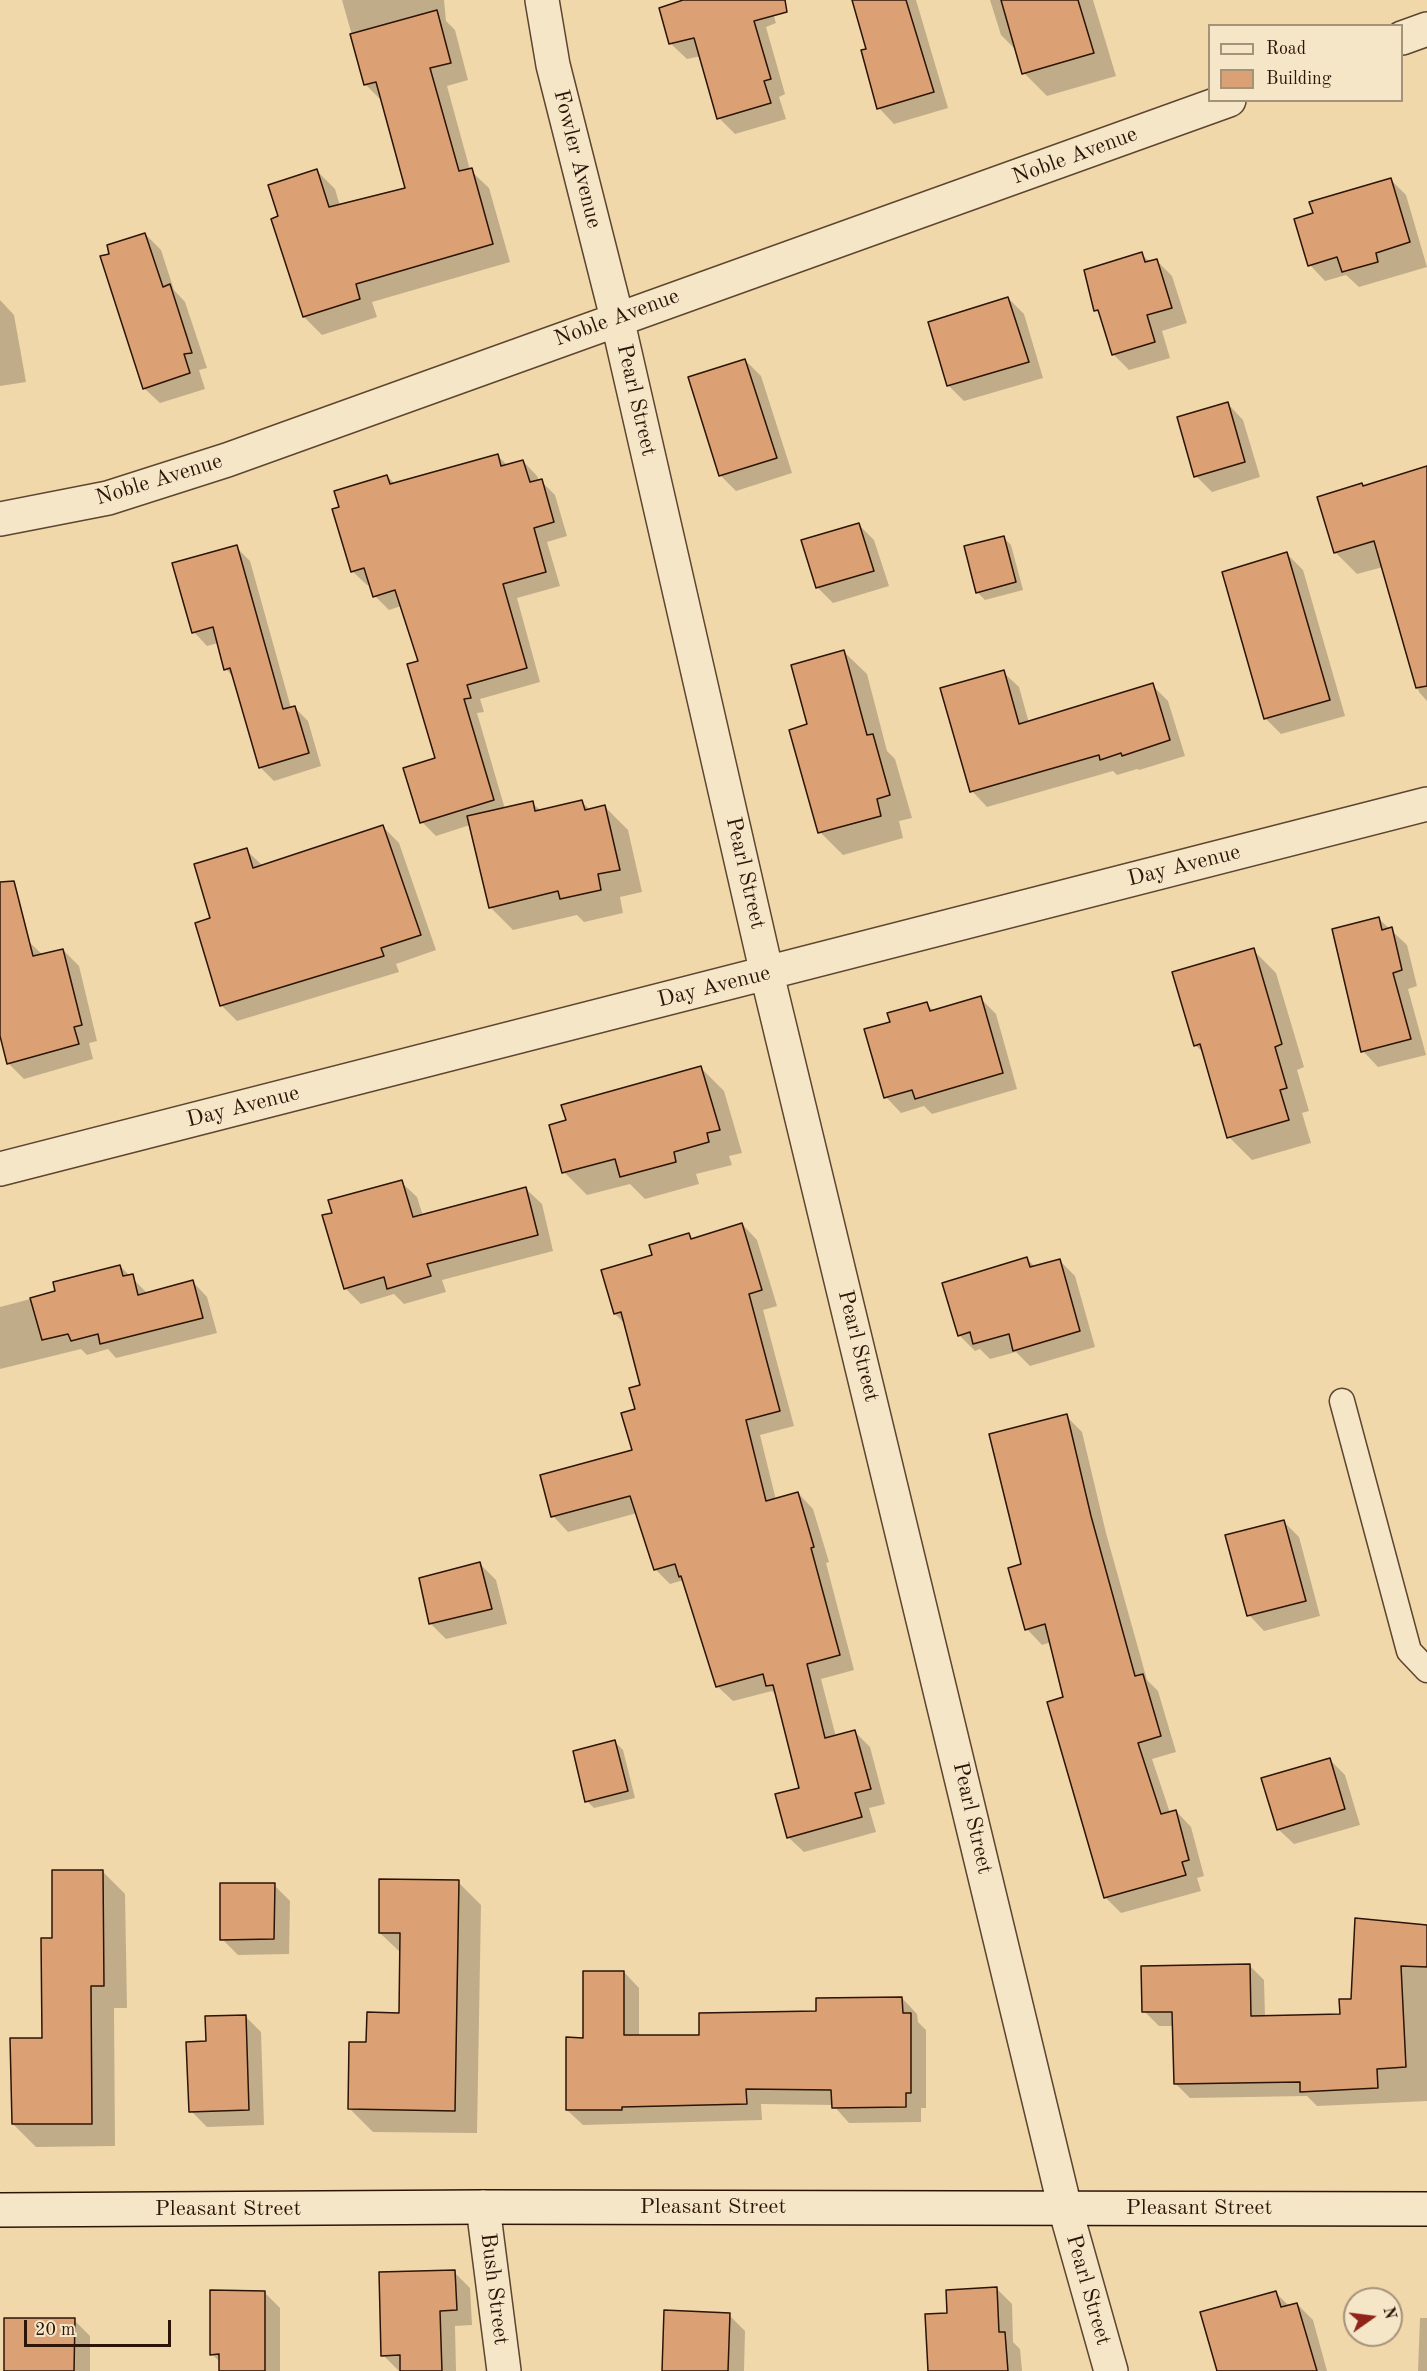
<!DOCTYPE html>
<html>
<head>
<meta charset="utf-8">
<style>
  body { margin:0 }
  #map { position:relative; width:1427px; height:2371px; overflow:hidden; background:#f0d8ab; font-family:"Old Standard TT",serif }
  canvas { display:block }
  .legend { position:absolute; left:1208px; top:24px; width:195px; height:78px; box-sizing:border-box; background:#f5e6c8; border:2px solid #a5927a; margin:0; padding:8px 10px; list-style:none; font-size:18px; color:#2c1406 }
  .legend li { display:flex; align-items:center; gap:12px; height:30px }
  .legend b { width:30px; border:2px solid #a5927a }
  .north { position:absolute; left:1343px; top:2287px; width:60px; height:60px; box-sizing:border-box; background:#f5e6c8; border:2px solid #a5927a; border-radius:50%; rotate:76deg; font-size:16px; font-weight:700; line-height:24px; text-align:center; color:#2c1406 }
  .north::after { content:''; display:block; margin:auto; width:21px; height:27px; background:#8f2418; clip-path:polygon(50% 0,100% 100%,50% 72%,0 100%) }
  .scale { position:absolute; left:24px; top:2320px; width:147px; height:27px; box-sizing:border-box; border:3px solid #2c1406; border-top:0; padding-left:8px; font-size:18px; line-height:21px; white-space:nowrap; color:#2c1406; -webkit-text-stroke:4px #f5e6c8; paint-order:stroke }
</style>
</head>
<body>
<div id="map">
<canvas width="1427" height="2371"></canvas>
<ul class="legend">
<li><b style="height:8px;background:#f5e6c8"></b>Road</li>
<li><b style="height:16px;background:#dba175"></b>Building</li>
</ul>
<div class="north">N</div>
<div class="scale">20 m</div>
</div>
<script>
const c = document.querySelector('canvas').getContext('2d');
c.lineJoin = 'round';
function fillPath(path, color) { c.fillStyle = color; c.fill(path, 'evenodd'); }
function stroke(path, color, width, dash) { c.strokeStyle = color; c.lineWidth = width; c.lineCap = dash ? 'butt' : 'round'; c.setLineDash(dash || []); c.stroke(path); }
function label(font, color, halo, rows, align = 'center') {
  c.font = font + ' "Old Standard TT",serif'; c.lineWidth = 6; c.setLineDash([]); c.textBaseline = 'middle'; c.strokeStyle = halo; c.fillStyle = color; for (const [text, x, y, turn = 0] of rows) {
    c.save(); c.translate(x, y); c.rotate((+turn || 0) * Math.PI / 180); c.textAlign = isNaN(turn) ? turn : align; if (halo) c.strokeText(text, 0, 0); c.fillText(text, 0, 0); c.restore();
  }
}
fillPath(new Path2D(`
  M 342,0 L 444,0 L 446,21 L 455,30 L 468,80 L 447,86 L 470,170 L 489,188 L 510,262 L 372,302 L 377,317 L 322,335 L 304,317 L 317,171 L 335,189 L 340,206 L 407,189 L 382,101 L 366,85 Z
  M 689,0 L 769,0 L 776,23 L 766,27 L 785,94 L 779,97 L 786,119 L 735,134 L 719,118 L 701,56 L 687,59 L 671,44 L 661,9 Z
  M 853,0 L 916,0 L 948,108 L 894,124 L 879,108 L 868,50 Z
  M 990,0 L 1093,0 L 1116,76 L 1047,96 L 1024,73 L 1018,52 L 1001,35 Z
  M 1390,179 L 1406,195 L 1427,267 L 1359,287 L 1346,275 L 1325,281 L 1310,265 L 1315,214 Z
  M 145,234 L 161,250 L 174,290 L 185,302 L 207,368 L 199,370 L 205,389 L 160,403 L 144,388 L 111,255 Z
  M 1141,254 L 1150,262 L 1156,260 L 1172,276 L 1187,323 L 1162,331 L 1170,358 L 1129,370 L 1113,354 L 1102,317 L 1096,310 Z
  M 1008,298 L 1024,314 L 1043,378 L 964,401 L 949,386 L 932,336 Z
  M 0,300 L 14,315 L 26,382 L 0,386 Z
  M 745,360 L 761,376 L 792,473 L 736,491 L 720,475 Z
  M 1228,404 L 1243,420 L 1260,477 L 1212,492 L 1196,476 Z
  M 498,456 L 508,466 L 523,461 L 537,476 L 539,481 L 541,481 L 555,495 L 567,536 L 547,542 L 560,586 L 517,598 L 540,682 L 480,699 L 484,712 L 477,713 L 505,809 L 532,803 L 541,811 L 582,802 L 590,810 L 605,807 L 628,830 L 642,892 L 620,897 L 623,913 L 584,922 L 577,915 L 513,930 L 490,907 L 470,825 L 436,836 L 422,822 L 437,759 L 420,662 L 401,606 L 389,610 L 375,596 L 371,584 L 367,585 L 352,571 L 387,476 L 395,484 Z
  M 1421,470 L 1427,475 L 1427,701 L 1419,692 L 1383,567 L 1357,574 L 1335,552 L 1319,498 Z
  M 858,524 L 874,540 L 889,586 L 833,603 L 817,587 Z
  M 1003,537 L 1011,545 L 1023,590 L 985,600 L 977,592 Z
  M 236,547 L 250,561 L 291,708 L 294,707 L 308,721 L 321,766 L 274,781 L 260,767 L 235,679 L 226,669 L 218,643 L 207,646 L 194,632 Z
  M 1287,554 L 1303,570 L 1345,716 L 1281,734 L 1265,718 Z
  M 843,651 L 867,674 L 887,751 L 895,759 L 912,818 L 899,821 L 903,838 L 843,855 L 820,832 L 809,725 Z
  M 1003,672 L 1019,687 L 1029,723 L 1152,685 L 1168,701 L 1185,756 L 1139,770 L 1137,769 L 1117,775 L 1113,771 L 987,807 L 972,791 Z
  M 383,827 L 399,843 L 436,950 L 396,964 L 399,972 L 237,1021 L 221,1005 L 212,919 L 246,850 L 262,865 Z
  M 1379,919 L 1407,945 L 1417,986 L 1408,989 L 1426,1055 L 1378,1067 L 1363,1051 Z
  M 28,941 L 43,955 L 63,950 L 79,966 L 97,1041 L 89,1043 L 93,1059 L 24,1079 L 8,1063 L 0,1029 L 0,948 Z
  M 1253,950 L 1276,973 L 1304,1067 L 1297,1070 L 1309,1111 L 1302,1113 L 1311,1143 L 1252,1160 L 1229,1137 L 1205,1054 L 1195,1045 Z
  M 980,998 L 996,1014 L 1017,1089 L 932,1114 L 924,1106 L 901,1113 L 886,1097 L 892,1023 L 926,1004 L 934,1011 Z
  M 701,1068 L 724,1091 L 742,1153 L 729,1156 L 732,1165 L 696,1174 L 699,1184 L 645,1199 L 630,1184 L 587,1195 L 564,1172 L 568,1121 Z
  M 401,1182 L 417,1197 L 423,1216 L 526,1189 L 542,1204 L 553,1251 L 442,1280 L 446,1292 L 404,1304 L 394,1294 L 361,1304 L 345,1288 L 334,1214 Z
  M 742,1224 L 757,1240 L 777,1306 L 763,1310 L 794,1426 L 760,1435 L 776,1500 L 798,1493 L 813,1509 L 829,1562 L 826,1563 L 854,1670 L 821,1679 L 836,1737 L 855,1732 L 870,1747 L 885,1804 L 869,1808 L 876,1832 L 804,1852 L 788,1837 L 801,1789 L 777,1696 L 772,1691 L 733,1701 L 717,1686 L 684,1580 L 670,1584 L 655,1569 L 637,1513 L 568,1532 L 553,1516 L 633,1451 L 641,1386 L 626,1325 L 615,1314 L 654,1256 L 689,1235 L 694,1240 Z
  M 1027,1259 L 1035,1267 L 1059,1260 L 1075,1276 L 1095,1347 L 1030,1366 L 1016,1352 L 990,1359 L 980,1349 L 975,1351 L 959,1335 Z
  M 120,1266 L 148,1294 L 193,1282 L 207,1297 L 217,1333 L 116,1358 L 108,1349 L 87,1355 L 81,1349 L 0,1369 L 0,1307 L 57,1292 Z
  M 1066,1416 L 1082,1432 L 1106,1533 L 1147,1680 L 1158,1691 L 1176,1752 L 1152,1759 L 1170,1813 L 1176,1811 L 1191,1827 L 1204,1876 L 1197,1878 L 1201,1891 L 1121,1913 L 1105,1897 L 1051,1642 L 1042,1645 L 1027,1629 L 1023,1565 Z
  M 1283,1521 L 1299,1537 L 1320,1616 L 1264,1631 L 1249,1615 Z
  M 480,1564 L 496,1580 L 507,1624 L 446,1639 L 431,1624 L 420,1579 Z
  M 615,1742 L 623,1750 L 635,1798 L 594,1808 L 587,1801 Z
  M 1329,1759 L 1345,1775 L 1360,1825 L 1294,1844 L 1278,1829 Z
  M 102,1871 L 125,1894 L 127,2008 L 114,2008 L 115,2146 L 36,2147 L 13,2124 L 44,2039 L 53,1940 Z
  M 458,1882 L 481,1905 L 477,2133 L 373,2132 L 350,2109 L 368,2044 L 401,2014 L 402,1954 L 380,1933 Z
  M 274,1885 L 290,1901 L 289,1954 L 238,1955 L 222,1939 Z
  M 1357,1919 L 1427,1926 L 1427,2101 L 1317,2106 L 1307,2096 L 1190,2098 L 1175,2083 L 1174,2026 L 1159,2026 L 1144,2011 L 1249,1965 L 1264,1980 L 1265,2017 L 1341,2015 L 1352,2000 Z
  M 624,1972 L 639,1988 L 639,2036 L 701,2036 L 902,1998 L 917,2014 L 918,2022 L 926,2030 L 926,2108 L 921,2108 L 921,2122 L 849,2123 L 833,2105 L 761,2104 L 762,2120 L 583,2125 L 567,2110 L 584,2039 Z
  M 245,2016 L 261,2032 L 264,2125 L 207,2127 L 191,2111 L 208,2042 Z
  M 454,2272 L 470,2288 L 472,2325 L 455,2326 L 456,2371 L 399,2371 L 383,2355 Z
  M 996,2288 L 1012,2304 L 1013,2342 L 1020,2349 L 1022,2371 L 930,2371 L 948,2315 Z
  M 264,2292 L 280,2308 L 280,2371 L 220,2371 L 220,2362 L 212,2354 Z
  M 1275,2292 L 1290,2307 L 1297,2304 L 1313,2320 L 1327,2371 L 1219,2371 Z
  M 729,2315 L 745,2331 L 744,2371 L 664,2371 Z
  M 1420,2318 L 1427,2318 L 1427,2371 L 1418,2371 Z
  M 74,2320 L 90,2336 L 90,2371 L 5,2371 Z`), '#0003');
const building = new Path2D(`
  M 683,0 L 785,0 L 787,12 L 754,21 L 771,79 L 764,81 L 771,103 L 717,119 L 694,38 L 669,44 L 659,8 Z
  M 852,0 L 906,0 L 934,92 L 877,109 L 861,50 L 866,49 Z
  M 1001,0 L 1078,0 L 1094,53 L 1022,74 Z
  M 437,10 L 451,63 L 430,68 L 459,171 L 472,168 L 493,244 L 356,284 L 360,299 L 303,317 L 271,219 L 278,216 L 268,185 L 317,169 L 329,207 L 405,188 L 376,82 L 364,85 L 350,34 Z
  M 1391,178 L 1410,242 L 1376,253 L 1378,262 L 1342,272 L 1337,257 L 1308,266 L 1294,219 L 1313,213 L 1309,202 Z
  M 145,233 L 163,287 L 170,284 L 192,353 L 184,354 L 190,373 L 143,389 L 100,256 L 109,254 L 107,245 Z
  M 1142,252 L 1145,262 L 1157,259 L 1172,308 L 1147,315 L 1155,342 L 1112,355 L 1098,310 L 1094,311 L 1084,270 Z
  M 1008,297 L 1029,362 L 947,386 L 928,322 Z
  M 745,359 L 777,458 L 719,476 L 688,377 Z
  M 1228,402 L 1245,462 L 1194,477 L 1177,417 Z
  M 498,454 L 501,466 L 523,460 L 530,482 L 542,479 L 554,522 L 534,528 L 546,572 L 503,584 L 527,668 L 467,685 L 471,698 L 464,699 L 494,800 L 420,823 L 403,768 L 435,758 L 407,664 L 418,661 L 395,590 L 373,597 L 364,568 L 351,572 L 332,509 L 339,507 L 334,491 L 387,475 L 390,484 Z
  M 1427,466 L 1427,686 L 1416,688 L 1374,541 L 1334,553 L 1317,497 L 1362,483 L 1363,486 Z
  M 859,523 L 874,571 L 816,588 L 801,540 Z
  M 1004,536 L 1016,582 L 976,593 L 964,546 Z
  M 237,545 L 283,709 L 295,706 L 309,753 L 259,768 L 230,668 L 224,670 L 213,627 L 192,633 L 172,563 Z
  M 1287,552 L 1330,700 L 1264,719 L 1222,572 Z
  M 844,650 L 867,735 L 873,734 L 890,795 L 877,799 L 881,816 L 818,833 L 789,730 L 807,724 L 791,665 Z
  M 1004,670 L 1019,724 L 1153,683 L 1170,740 L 1122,756 L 1121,753 L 1100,760 L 1099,755 L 970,792 L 940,688 Z
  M 582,800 L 585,810 L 605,805 L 620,870 L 598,874 L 601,890 L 560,899 L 558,891 L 489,908 L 467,816 L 533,801 L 535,811 Z
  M 383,825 L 421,935 L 381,948 L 384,956 L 220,1006 L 195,923 L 210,918 L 194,864 L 247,848 L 253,868 Z
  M 14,881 L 33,956 L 63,949 L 82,1025 L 74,1027 L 79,1044 L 7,1064 L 0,1036 L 0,882 Z
  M 1379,917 L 1382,930 L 1392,927 L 1402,970 L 1393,973 L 1411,1039 L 1361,1052 L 1332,929 Z
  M 1254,948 L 1282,1044 L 1275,1047 L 1287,1088 L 1280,1090 L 1289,1120 L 1227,1138 L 1200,1044 L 1194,1046 L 1172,972 Z
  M 981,996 L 1003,1073 L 915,1099 L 912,1090 L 884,1098 L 864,1029 L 890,1022 L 887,1013 L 927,1002 L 930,1011 Z
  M 701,1066 L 720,1130 L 707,1133 L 709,1142 L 674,1152 L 676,1162 L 620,1177 L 615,1159 L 562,1173 L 549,1125 L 566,1120 L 561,1105 Z
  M 402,1180 L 413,1217 L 526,1187 L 538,1235 L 427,1264 L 431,1276 L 387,1289 L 384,1277 L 344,1289 L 322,1215 L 332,1213 L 328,1200 Z
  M 742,1223 L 762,1290 L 749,1294 L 780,1411 L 746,1420 L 766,1501 L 798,1492 L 814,1547 L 811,1548 L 840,1655 L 807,1664 L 825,1738 L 855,1730 L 871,1789 L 855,1793 L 862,1817 L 787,1838 L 775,1794 L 799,1788 L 773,1685 L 766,1686 L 763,1674 L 716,1687 L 681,1576 L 679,1577 L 675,1564 L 654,1570 L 630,1496 L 551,1517 L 540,1475 L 632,1450 L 621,1413 L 635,1409 L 629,1388 L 640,1385 L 621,1312 L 614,1314 L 601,1270 L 652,1255 L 649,1245 L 689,1233 L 691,1239 Z
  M 1027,1257 L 1030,1267 L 1060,1259 L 1080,1331 L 1013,1351 L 1009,1334 L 973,1344 L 970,1332 L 958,1336 L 942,1283 Z
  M 120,1265 L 123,1276 L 133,1274 L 138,1295 L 193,1280 L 203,1318 L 100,1344 L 98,1334 L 71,1341 L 68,1334 L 42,1340 L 30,1298 L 55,1291 L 53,1282 Z
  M 1067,1414 L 1091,1516 L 1135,1676 L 1143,1674 L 1161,1736 L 1138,1743 L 1161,1814 L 1176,1810 L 1189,1860 L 1182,1862 L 1186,1875 L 1104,1898 L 1047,1702 L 1063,1697 L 1045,1624 L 1025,1630 L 1008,1568 L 1021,1564 L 989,1434 Z
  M 1284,1520 L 1306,1601 L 1247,1616 L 1225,1535 Z
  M 480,1562 L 492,1609 L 429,1624 L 419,1578 Z
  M 615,1740 L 628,1791 L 585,1802 L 573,1751 Z
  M 1330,1758 L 1345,1809 L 1277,1830 L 1261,1778 Z
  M 52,1870 L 103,1870 L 104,1986 L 91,1986 L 92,2124 L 12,2124 L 10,2038 L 42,2038 L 41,1938 L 52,1938 Z
  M 379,1879 L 459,1880 L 455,2111 L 348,2109 L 349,2042 L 366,2042 L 367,2012 L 399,2013 L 400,1933 L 379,1933 Z
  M 220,1883 L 275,1883 L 274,1939 L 220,1940 Z
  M 1355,1918 L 1427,1925 L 1427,1967 L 1401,1966 L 1406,2067 L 1377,2069 L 1378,2088 L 1300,2092 L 1300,2082 L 1174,2084 L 1172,2012 L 1142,2012 L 1141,1966 L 1250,1964 L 1251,2016 L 1340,2014 L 1339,1999 L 1351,1999 Z
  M 583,1971 L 624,1971 L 624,2035 L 699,2035 L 699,2013 L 816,2011 L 816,1998 L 902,1997 L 903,2013 L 911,2013 L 911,2093 L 906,2093 L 906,2107 L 832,2108 L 831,2090 L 746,2089 L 747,2104 L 622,2107 L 622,2110 L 566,2110 L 566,2037 L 583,2038 Z
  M 246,2015 L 249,2110 L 189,2112 L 186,2042 L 206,2041 L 205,2016 Z
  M 455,2270 L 457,2310 L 440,2311 L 442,2371 L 400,2371 L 400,2355 L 381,2356 L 379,2272 Z
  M 997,2287 L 999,2332 L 1005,2332 L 1008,2371 L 928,2371 L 925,2314 L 947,2313 L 946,2290 Z
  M 210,2290 L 265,2291 L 265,2371 L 219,2371 L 219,2354 L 210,2355 Z
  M 1276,2291 L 1281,2307 L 1297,2303 L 1317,2371 L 1217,2371 L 1200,2312 Z
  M 664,2310 L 730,2313 L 728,2371 L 662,2371 Z
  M 4,2318 L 75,2318 L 74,2371 L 4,2371 Z`);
fillPath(building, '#dba175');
stroke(building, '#2c1406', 1.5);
const lane = new Path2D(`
  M 1342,1401 L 1409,1651 L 1427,1670`);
const street = new Path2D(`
  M 542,0 L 553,65 L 617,318 L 767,974 L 1065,2208 L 1111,2371
  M 1402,38 L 1427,29
  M 0,519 L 108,498 L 227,460 L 1229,100
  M 0,1169 L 1427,804
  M 483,2207 L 504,2371`);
const secondary = new Path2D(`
  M 0,2210 L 483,2207 L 1427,2209`);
stroke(lane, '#5d452f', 27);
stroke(street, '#5d452f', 36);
stroke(secondary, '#2c1406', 36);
stroke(lane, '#f5e6c8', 24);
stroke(street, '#f5e6c8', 33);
stroke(secondary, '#f5e6c8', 33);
label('22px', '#2c1406', '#f5e6c8', [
  ["Noble Avenue",1075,156,-20],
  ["Fowler Avenue",577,159,76],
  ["Noble Avenue",617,318,-20],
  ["Pearl Street",636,400,77],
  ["Noble Avenue",159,480,-17],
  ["Day Avenue",1184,866,-14],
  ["Pearl Street",745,873,77],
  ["Day Avenue",714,987,-14],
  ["Day Avenue",243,1107,-14],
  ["Pearl Street",858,1346,76],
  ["Pearl Street",972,1818,77],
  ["Pleasant Street",713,2207],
  ["Pleasant Street",1199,2208],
  ["Pleasant Street",228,2209],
  ["Bush Street",494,2289,83],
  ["Pearl Street",1088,2290,74]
]);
</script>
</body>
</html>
